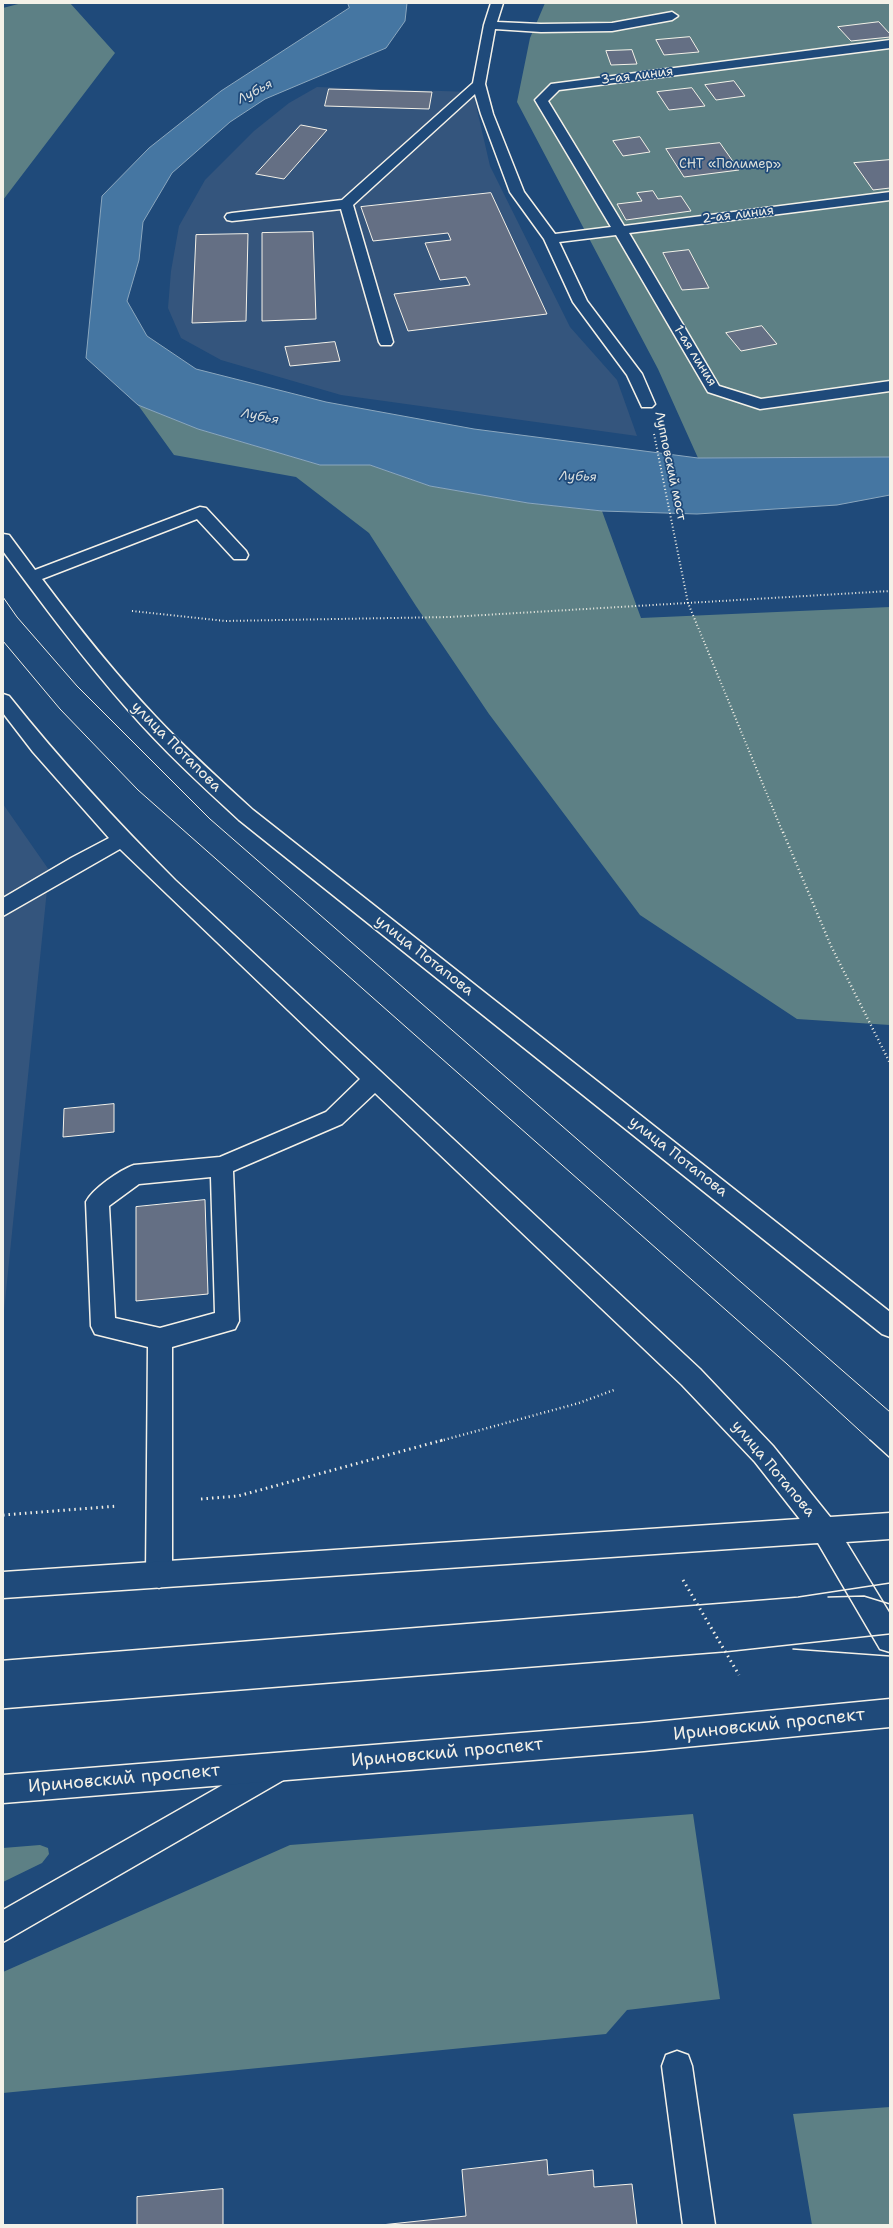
<!DOCTYPE html>
<html>
<head>
<meta charset="utf-8">
<style>
  body { margin:0 }
  #map { position:relative; width:893px; height:2228px; overflow:hidden; background:#1f4a7a; font-family:"Shantell Sans",sans-serif }
  canvas { display:block }
  .frame { position:absolute; inset:0; border:4px solid #f4f1e8; pointer-events:none }
</style>
</head>
<body>
<div id="map">
<canvas width="893" height="2228"></canvas>
<div class="frame"></div>
</div>
<script>
const c = document.querySelector('canvas').getContext('2d');
c.lineJoin = 'round';
function fillPath(path, color) { c.fillStyle = color; c.fill(path, 'evenodd'); }
function stroke(path, color, width, dash) { c.strokeStyle = color; c.lineWidth = width; c.lineCap = dash ? 'butt' : 'round'; c.setLineDash(dash || []); c.stroke(path); }
function label(font, color, halo, rows, align = 'center') {
  c.font = font + ' "Shantell Sans",sans-serif'; c.lineWidth = 3.5; c.setLineDash([]); c.textBaseline = 'middle'; c.strokeStyle = halo; c.fillStyle = color; for (const [text, x, y, turn = 0] of rows) {
    c.save(); c.translate(x, y); c.rotate((+turn || 0) * Math.PI / 180); c.textAlign = isNaN(turn) ? turn : align; if (halo) c.strokeText(text, 0, 0); c.fillText(text, 0, 0); c.restore();
  }
}
fillPath(new Path2D(`
  M 317,87 L 473,92 L 490,166 L 570,327 L 617,380 L 637,436 L 341,395 L 221,360 L 181,338 L 168,308 L 171,271 L 179,226 L 205,180 L 254,131 L 289,103 Z
  M 3,804 L 49,870 L 3,1321 Z`), '#34557d');
fillPath(new Path2D(`
  M 22,3 L 70,3 L 115,53 L 3,200 L 3,8 Z
  M 545,3 L 890,3 L 890,457 L 698,458 L 658,369 L 517,102 L 530,38 Z
  M 138,405 L 198,429 L 320,465 L 370,465 L 430,486 L 528,503 L 602,511 L 641,618 L 890,607 L 890,1025 L 797,1019 L 640,915 L 489,714 L 416,606 L 369,533 L 296,477 L 174,455 Z
  M 693,1814 L 720,1999 L 627,2010 L 606,2034 L 3,2093 L 3,1972 L 290,1845 Z
  M 40,1845 L 48,1848 L 49,1854 L 42,1863 L 3,1882 L 3,1848 Z
  M 890,2107 L 890,2225 L 812,2225 L 793,2114 Z`), '#5d8085');
const water = new Path2D(`
  M 348,3 L 407,3 L 405,21 L 386,48 L 265,99 L 230,122 L 172,173 L 143,222 L 139,260 L 127,301 L 147,336 L 196,369 L 326,402 L 474,429 L 698,458 L 890,457 L 890,495 L 837,505 L 697,514 L 602,511 L 528,503 L 430,486 L 370,465 L 320,465 L 198,429 L 138,405 L 86,358 L 102,196 L 149,148 L 221,91 L 349,8 Z`);
fillPath(water, '#4576a2');
stroke(water, '#8ba7be', 1);
const building = new Path2D(`
  M 879,22 L 890,34 L 890,37 L 851,41 L 838,27 Z
  M 690,37 L 699,52 L 664,55 L 656,40 Z
  M 632,50 L 637,64 L 611,65 L 606,51 Z
  M 734,81 L 745,96 L 716,100 L 705,85 Z
  M 692,88 L 705,106 L 669,110 L 657,92 Z
  M 329,89 L 432,92 L 429,109 L 325,106 Z
  M 301,125 L 327,130 L 284,179 L 256,174 Z
  M 640,137 L 650,152 L 623,156 L 613,141 Z
  M 720,143 L 739,170 L 684,177 L 666,149 Z
  M 890,160 L 890,188 L 873,190 L 854,163 Z
  M 653,191 L 658,199 L 681,196 L 691,211 L 626,220 L 617,204 L 642,201 L 637,193 Z
  M 491,193 L 547,314 L 408,331 L 394,294 L 470,285 L 466,277 L 440,280 L 425,243 L 451,240 L 448,233 L 373,241 L 361,207 Z
  M 313,232 L 316,319 L 262,321 L 262,233 Z
  M 248,234 L 246,321 L 192,323 L 196,235 Z
  M 689,250 L 709,288 L 682,290 L 663,253 Z
  M 762,326 L 777,344 L 741,351 L 726,333 Z
  M 335,342 L 340,361 L 290,366 L 285,347 Z
  M 114,1104 L 114,1132 L 63,1137 L 64,1109 Z
  M 205,1200 L 208,1294 L 136,1301 L 136,1207 Z
  M 547,2160 L 548,2175 L 593,2170 L 594,2187 L 632,2184 L 637,2225 L 381,2225 L 466,2216 L 462,2170 Z
  M 223,2189 L 223,2225 L 137,2225 L 137,2197 Z`);
fillPath(building, '#646f84');
stroke(building, '#f4f1e8', 1);
const minor = new Path2D(`
  M 491,3 L 503,3 L 497,22 L 541,24 L 612,23 L 672,12 L 678,16 L 672,20 L 612,31 L 541,32 L 495,29 L 485,84 L 493,114 L 524,192 L 555,234 L 611,227 L 535,100 L 551,84 L 890,40 L 890,48 L 559,90 L 548,101 L 624,226 L 890,192 L 890,200 L 629,233 L 719,386 L 761,399 L 890,381 L 890,391 L 760,409 L 708,392 L 616,235 L 559,242 L 587,301 L 642,374 L 655,404 L 652,407 L 642,407 L 627,375 L 573,302 L 544,239 L 510,192 L 481,114 L 475,94 L 353,205 L 393,342 L 391,345 L 381,345 L 379,342 L 341,209 L 232,221 L 227,220 L 225,217 L 227,214 L 232,213 L 342,200 L 473,83 L 484,25 Z
  M 200,507 L 206,508 L 246,551 L 248,555 L 246,559 L 234,559 L 197,519 L 42,579 C 78,627 115,674 156,717 C 187,750 220,780 253,810 L 890,1312 L 890,1337 L 882,1334 L 239,820 C 201,785 163,750 129,711 C 84,660 43,605 3,551 L 3,534 L 9,535 L 35,570 Z
  M 3,694 L 9,696 C 61,761 116,821 175,880 L 700,1369 L 773,1446 L 835,1523 L 839,1532 L 835,1541 L 826,1545 L 817,1541 L 755,1462 L 682,1385 L 375,1093 L 342,1124 L 233,1171 L 239,1321 L 235,1329 L 172,1347 L 172,1575 L 168,1584 L 159,1588 L 150,1584 L 146,1575 L 148,1347 L 95,1334 L 91,1326 L 86,1202 C 92,1189 120,1170 134,1165 L 220,1157 L 326,1112 L 360,1079 L 120,849 L 3,916 L 3,898 L 71,858 L 109,838 L 33,752 L 3,713 ZM 211,1177 L 215,1313 L 160,1328 L 115,1318 L 109,1206 L 139,1184 Z
  M 277,1754 L 287,1758 L 291,1768 L 287,1778 L 3,1942 L 3,1910 Z
  M 677,2051 L 688,2055 L 692,2066 L 715,2225 L 683,2225 L 662,2066 L 666,2055 Z`);
const major = new Path2D(`
  M 890,1513 L 890,1539 L 846,1542 L 890,1614 L 890,1652 L 880,1649 L 818,1543 L 3,1598 L 3,1572 Z
  M 890,1699 L 890,1727 L 644,1751 L 3,1803 L 3,1775 L 644,1723 Z`);
stroke(minor, '#f4f1e8', 3);
stroke(major, '#f4f1e8', 3);
stroke(new Path2D(`
  M 654,434 L 688,603 L 783,833
  M 132,611 L 225,621 L 450,617 L 890,591`), '#f4f1e8', 2, [1, 2.5]);
stroke(new Path2D(`
  M 783,832 L 831,946 L 890,1063
  M 440,1441 L 579,1403 L 614,1390`), '#f4f1e8', 2.5, [1, 3]);
stroke(new Path2D(`
  M 201,1499 L 238,1496 L 443,1440
  M 3,1515 L 118,1506
  M 683,1580 L 739,1675`), '#f4f1e8', 3, [1.5, 4]);
fillPath(minor, '#1f4a7a');
fillPath(major, '#1f4a7a');
stroke(new Path2D(`
  M 3,597 L 17,617 L 77,686 L 210,819 L 890,1412
  M 3,641 L 60,709 L 138,790 L 787,1364 L 871,1441`), '#f4f1e8', 1);
stroke(new Path2D(`
  M 870,1440 L 890,1458
  M 828,1597 L 864,1596 L 890,1604
  M 793,1649 L 890,1656
  M 3,1660 L 798,1597 L 890,1583
  M 3,1709 L 725,1652 L 890,1634`), '#f4f1e8', 1.5);
label('13px', '#f4f1e8', '#1f4a7a', [
  ["3-ая линия",637,76,-7],
  ["2-ая линия",738,215,-7],
  ["1-ая линия",695,356,58],
  ["Лупповский мост",670,466,78]
]);
label('italic 13px', '#dadfde', '#1f4a7a', [
  ["Лубья",255,92,-28],
  ["Лубья",260,417,11],
  ["Лубья",578,477,2]
]);
label('13px', '#dde0d9', '#1f4a7a', [
  ["СНТ «Полимер»",730,165]
]);
label('15px', '#f4f1e8', '#1f4a7a', [
  ["улица Потапова",176,747,45],
  ["улица Потапова",424,956,38],
  ["улица Потапова",678,1157,38],
  ["улица Потапова",773,1469,50]
]);
label('18px', '#f4f1e8', '#1f4a7a', [
  ["Ириновский проспект",769,1725,-6],
  ["Ириновский проспект",447,1753,-5],
  ["Ириновский проспект",124,1779,-5]
]);
</script>
</body>
</html>
